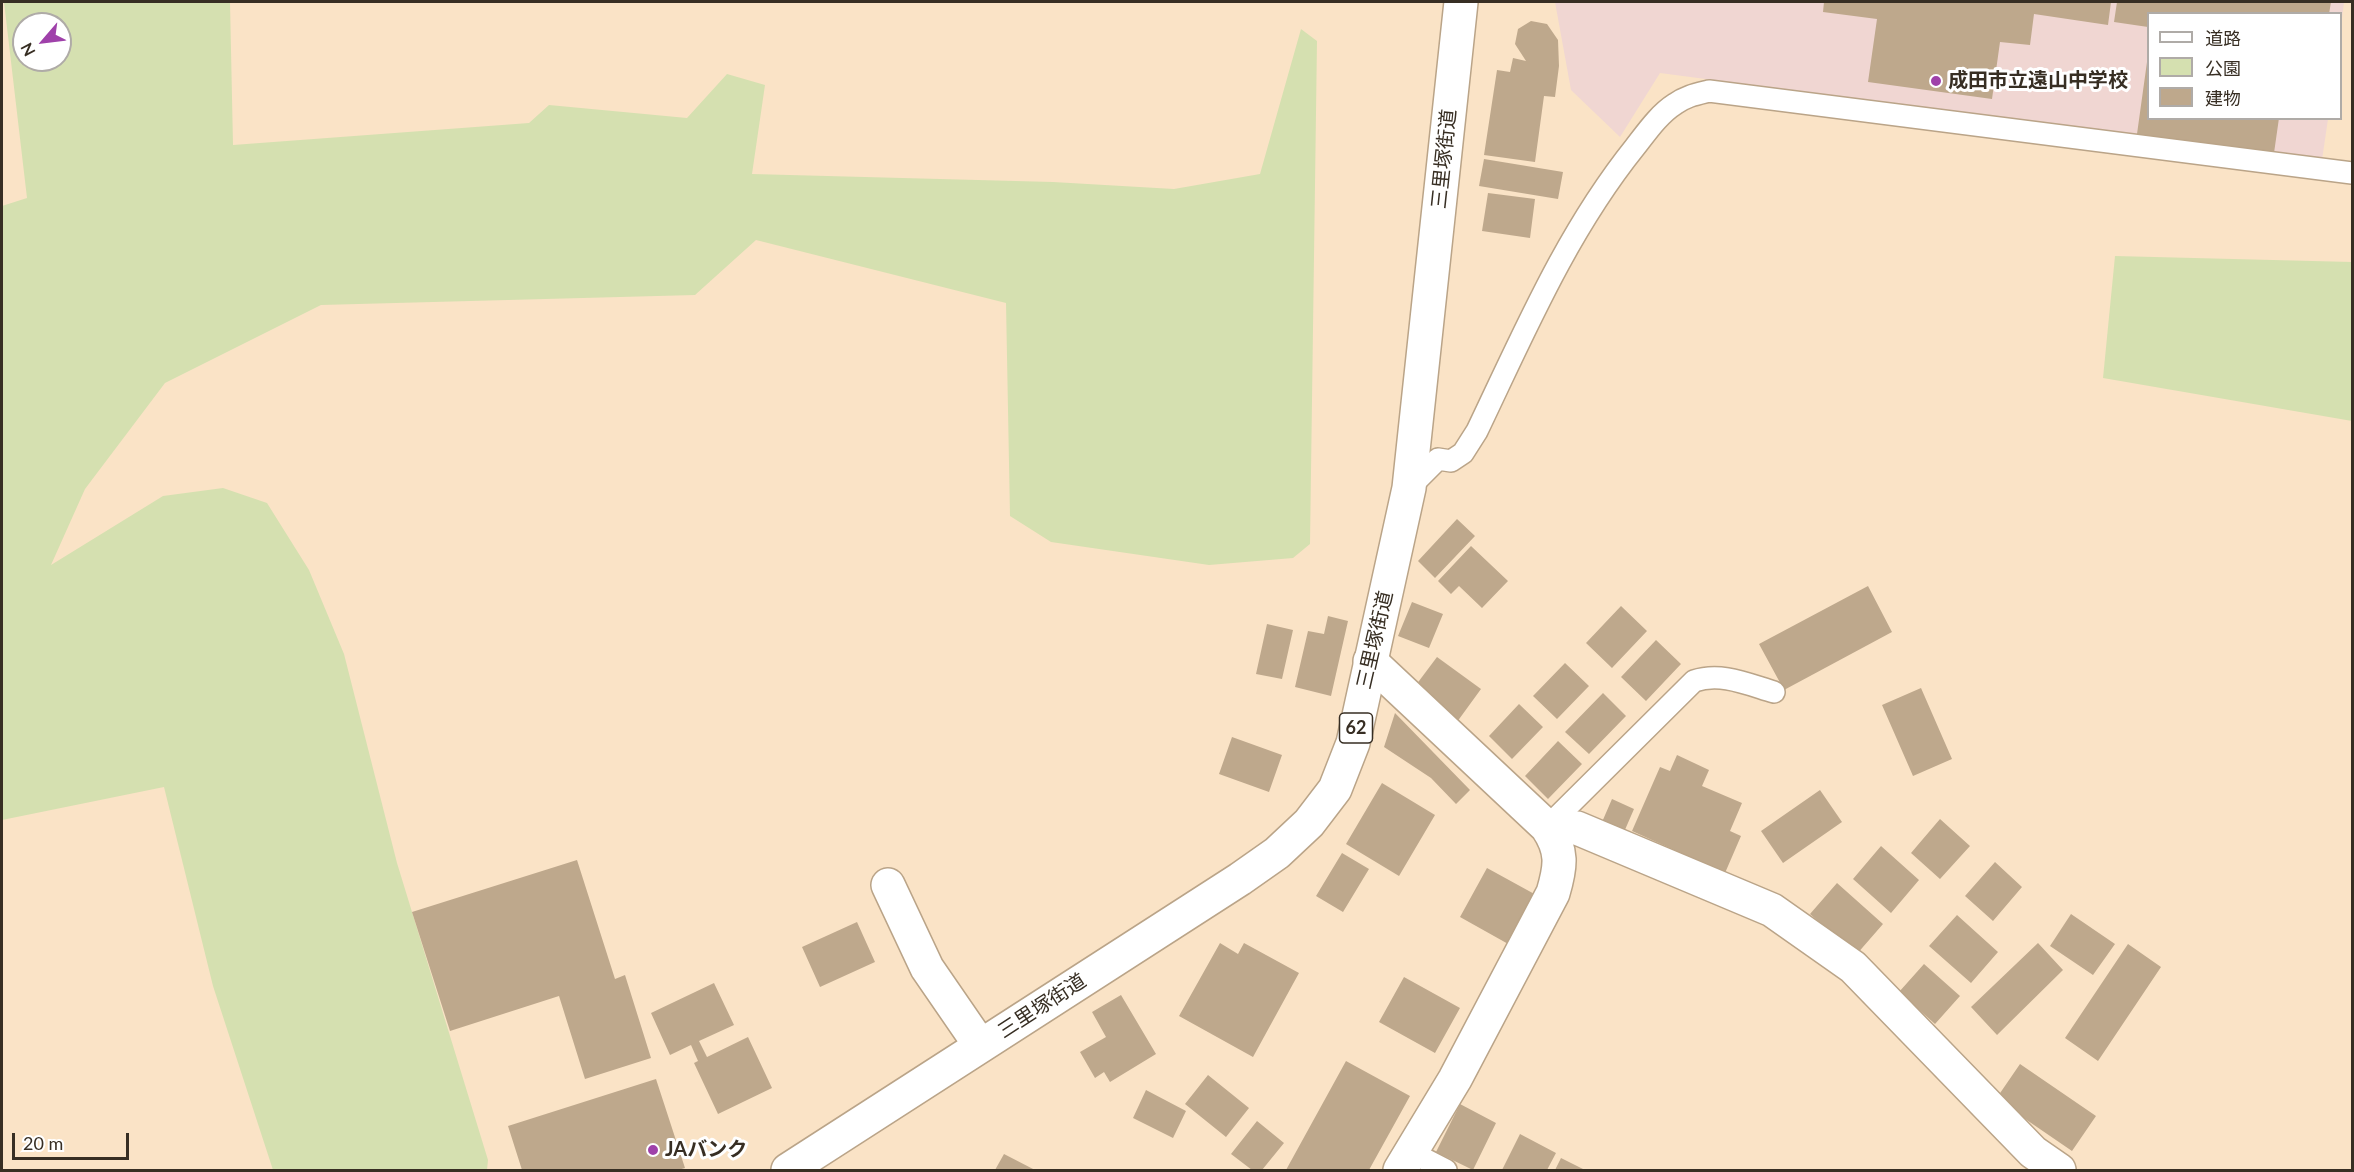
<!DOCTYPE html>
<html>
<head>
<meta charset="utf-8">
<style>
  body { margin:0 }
  #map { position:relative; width:2354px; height:1172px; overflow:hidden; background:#fae3c6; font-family:Lato,"Noto Sans JP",sans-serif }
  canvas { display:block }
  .frame { position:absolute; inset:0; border:3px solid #372e23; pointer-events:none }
  .legend { position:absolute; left:2147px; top:12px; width:195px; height:108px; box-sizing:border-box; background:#fff; border:2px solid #afaba7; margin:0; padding:8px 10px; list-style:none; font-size:18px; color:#372e23 }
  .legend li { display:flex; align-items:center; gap:12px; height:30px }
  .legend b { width:30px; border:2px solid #afaba7 }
  .north { position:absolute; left:12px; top:12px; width:60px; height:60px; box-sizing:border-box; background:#fff; border:2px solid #afaba7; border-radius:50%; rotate:242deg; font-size:16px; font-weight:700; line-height:24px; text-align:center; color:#372e23 }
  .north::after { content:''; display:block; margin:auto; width:21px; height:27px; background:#9f41aa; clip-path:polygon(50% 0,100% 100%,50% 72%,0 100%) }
  .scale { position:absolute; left:12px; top:1133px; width:117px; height:27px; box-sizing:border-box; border:3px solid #372e23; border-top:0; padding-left:8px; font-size:18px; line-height:21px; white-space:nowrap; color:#372e23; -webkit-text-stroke:4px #fff; paint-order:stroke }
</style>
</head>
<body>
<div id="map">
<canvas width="2354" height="1172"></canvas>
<div class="frame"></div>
<ul class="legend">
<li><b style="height:8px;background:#fff"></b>道路</li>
<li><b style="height:16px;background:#d5e0b0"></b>公園</li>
<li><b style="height:16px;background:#bea88c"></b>建物</li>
</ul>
<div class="north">N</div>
<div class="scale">20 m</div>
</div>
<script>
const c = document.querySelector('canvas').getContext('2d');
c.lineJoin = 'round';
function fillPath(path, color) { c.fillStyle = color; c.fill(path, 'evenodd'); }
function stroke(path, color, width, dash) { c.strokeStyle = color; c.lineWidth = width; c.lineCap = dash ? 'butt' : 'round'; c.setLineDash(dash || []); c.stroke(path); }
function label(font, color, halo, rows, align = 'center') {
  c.font = font + ' Lato,"Noto Sans JP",sans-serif'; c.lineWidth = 6; c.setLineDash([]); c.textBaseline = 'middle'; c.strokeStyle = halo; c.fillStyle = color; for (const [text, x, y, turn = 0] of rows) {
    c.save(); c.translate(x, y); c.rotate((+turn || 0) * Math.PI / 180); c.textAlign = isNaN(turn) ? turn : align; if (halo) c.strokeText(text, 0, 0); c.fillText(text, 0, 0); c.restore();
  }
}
fillPath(new Path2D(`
  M 1555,2 L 2344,2 L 2341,26 L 2340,14 L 2148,14 L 2148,118 L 2328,119 L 2322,160 L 1660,73 L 1620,137 L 1571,90 Z`), '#f0d6d2');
fillPath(new Path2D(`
  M 4,2 L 230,2 L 233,145 L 529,123 L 549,105 L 687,118 L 727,74 L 765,85 L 752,174 L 1053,182 L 1174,189 L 1260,174 L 1301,29 L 1317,41 L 1310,544 L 1293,558 L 1209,565 L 1051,542 L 1010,516 L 1006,303 L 756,240 L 695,295 L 321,305 L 165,383 L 85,489 L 51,565 L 163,496 L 223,488 L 267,503 L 309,570 L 344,654 L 397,863 L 488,1160 L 487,1170 L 273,1170 L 213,986 L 164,787 L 2,820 L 2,206 L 27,198 ZM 24,24 L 60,24 L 60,60 L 24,60 Z
  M 2115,256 L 2352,262 L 2352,421 L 2103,378 Z`), '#d5e0b0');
fillPath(new Path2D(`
  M 1824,2 L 2111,2 L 2108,25 L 2034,14 L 2030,45 L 2000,42 L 1992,99 L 1868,82 L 1877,19 L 1823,12 Z
  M 2117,2 L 2331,2 L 2329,14 L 2148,14 L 2148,27 L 2114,22 Z
  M 1531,21 L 1547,24 L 1558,40 L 1559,66 L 1555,97 L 1544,96 L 1535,162 L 1484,155 L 1497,70 L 1510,72 L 1513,58 L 1526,61 L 1515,44 L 1518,29 Z
  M 2147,62 L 2148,118 L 2279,118 L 2274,153 L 2137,134 Z
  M 1484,159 L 1563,172 L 1558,199 L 1479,186 Z
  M 1488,193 L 1535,199 L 1530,238 L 1482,231 Z
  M 1457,519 L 1475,536 L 1435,578 L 1418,561 Z
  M 1471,546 L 1508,581 L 1482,608 L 1459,586 L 1451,594 L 1438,581 Z
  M 1868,586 L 1892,632 L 1784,690 L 1759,644 Z
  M 1412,602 L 1443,614 L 1429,648 L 1398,636 Z
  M 1621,606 L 1647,631 L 1612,668 L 1586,643 Z
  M 1328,616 L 1348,621 L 1331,696 L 1295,687 L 1308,631 L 1324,634 Z
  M 1267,624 L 1293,630 L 1282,679 L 1256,674 Z
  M 1656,640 L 1681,664 L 1646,701 L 1621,677 Z
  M 1437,657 L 1481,689 L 1457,722 L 1413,689 Z
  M 1565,663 L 1589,686 L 1557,719 L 1533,696 Z
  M 1921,688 L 1952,759 L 1913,776 L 1882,705 Z
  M 1603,693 L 1626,716 L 1589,754 L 1565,732 Z
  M 1519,704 L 1543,727 L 1512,759 L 1489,736 Z
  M 1395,713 L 1470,790 L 1456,804 L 1431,778 L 1384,747 Z
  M 1232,737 L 1282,755 L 1269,792 L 1219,774 Z
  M 1558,741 L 1582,764 L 1548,799 L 1525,776 Z
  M 1677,755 L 1709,770 L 1702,786 L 1742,803 L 1730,831 L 1741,836 L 1725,873 L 1632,831 L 1660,767 L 1670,771 Z
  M 1382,783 L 1435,815 L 1399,876 L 1346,844 Z
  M 1820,790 L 1842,822 L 1783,863 L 1761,831 Z
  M 1612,799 L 1634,809 L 1621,839 L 1599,829 Z
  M 1940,819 L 1970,846 L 1940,879 L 1911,853 Z
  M 1881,846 L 1919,880 L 1891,913 L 1853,879 Z
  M 1342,853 L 1369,869 L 1343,912 L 1316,896 Z
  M 577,860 L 615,979 L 625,975 L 651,1058 L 585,1079 L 559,996 L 450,1031 L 412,912 Z
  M 1995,862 L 2022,887 L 1993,921 L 1965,896 Z
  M 1487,868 L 1538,896 L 1510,945 L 1460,917 Z
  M 1837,883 L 1883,924 L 1856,955 L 1810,914 Z
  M 2071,914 L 2115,944 L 2093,975 L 2050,946 Z
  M 1957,915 L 1998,952 L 1971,983 L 1929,946 Z
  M 857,922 L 875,962 L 820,987 L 802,947 Z
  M 1220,943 L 1238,954 L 1244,943 L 1299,973 L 1253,1057 L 1179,1016 Z
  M 2038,943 L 2063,970 L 1997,1035 L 1971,1007 Z
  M 2128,944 L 2161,967 L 2098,1061 L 2065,1038 Z
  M 1924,964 L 1960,996 L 1935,1024 L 1899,992 Z
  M 1404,977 L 1460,1008 L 1435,1053 L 1379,1022 Z
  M 714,983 L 734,1025 L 699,1041 L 707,1057 L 748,1037 L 772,1088 L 718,1114 L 694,1063 L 698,1061 L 691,1045 L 670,1055 L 651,1013 Z
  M 1121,995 L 1156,1054 L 1110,1082 L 1104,1072 L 1095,1078 L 1080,1052 L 1106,1037 L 1092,1012 Z
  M 1346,1061 L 1410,1096 L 1369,1170 L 1286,1170 Z
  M 2020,1064 L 2096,1116 L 2072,1151 L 1996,1099 Z
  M 1208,1075 L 1249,1108 L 1226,1137 L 1185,1104 Z
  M 656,1079 L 685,1168 L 678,1170 L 522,1170 L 508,1126 Z
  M 1146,1090 L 1186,1111 L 1173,1138 L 1133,1118 Z
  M 1460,1104 L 1496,1123 L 1473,1170 L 1436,1152 Z
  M 1257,1121 L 1284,1143 L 1262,1170 L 1252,1170 L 1231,1154 Z
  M 1520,1134 L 1556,1153 L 1547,1170 L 1502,1170 Z
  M 1004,1154 L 1035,1170 L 995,1170 Z
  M 1561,1158 L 1585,1170 L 1555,1170 Z`), '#bea88c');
const service = new Path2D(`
  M 1409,488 L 1438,459 L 1451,461 L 1463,453 L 1477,431 C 1524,333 1566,233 1635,147 C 1646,133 1659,114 1675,104 C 1686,96 1697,94 1709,91 L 2352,173
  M 1547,827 L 1694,681 C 1721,672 1747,684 1774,692
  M 1411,1152 L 1446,1170`);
const minor = new Path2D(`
  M 1370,661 L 1547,827 C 1563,851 1561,866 1553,893 L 1455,1079 L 1400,1170
  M 1547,827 L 1577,828 L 1772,910 L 1853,967 L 2033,1152 L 2059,1170
  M 888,885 L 927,968 L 980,1045`);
const primary = new Path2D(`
  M 788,1170 L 1240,879 L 1277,853 L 1309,823 L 1335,789 L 1353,743 L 1409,488 L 1461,2`);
stroke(service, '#baa488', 24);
stroke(minor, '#baa488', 36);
stroke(primary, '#baa488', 36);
stroke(service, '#fff', 21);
stroke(minor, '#fff', 33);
stroke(primary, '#fff', 33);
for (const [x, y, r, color] of [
  [1936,81,6,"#9f41aa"],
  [653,1150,6,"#9f41aa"]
]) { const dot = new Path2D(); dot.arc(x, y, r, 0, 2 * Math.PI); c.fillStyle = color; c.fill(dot); stroke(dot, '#fff', 2); }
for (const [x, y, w] of [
  [1356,728,33]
]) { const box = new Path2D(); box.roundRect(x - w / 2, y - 15, w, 30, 4.5); c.fillStyle = '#fff'; c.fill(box); stroke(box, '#372e23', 1.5); }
label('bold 18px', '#372e23', null, [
  ["62",1356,728]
]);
label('bold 20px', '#372e23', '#fff', [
  ["成田市立遠山中学校",1948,81],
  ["JAバンク",665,1150]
], 'left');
label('20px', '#372e23', '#fff', [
  ["三里塚街道",1444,159,-84],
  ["三里塚街道",1375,640,-77],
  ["三里塚街道",1042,1006,-33]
]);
</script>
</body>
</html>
